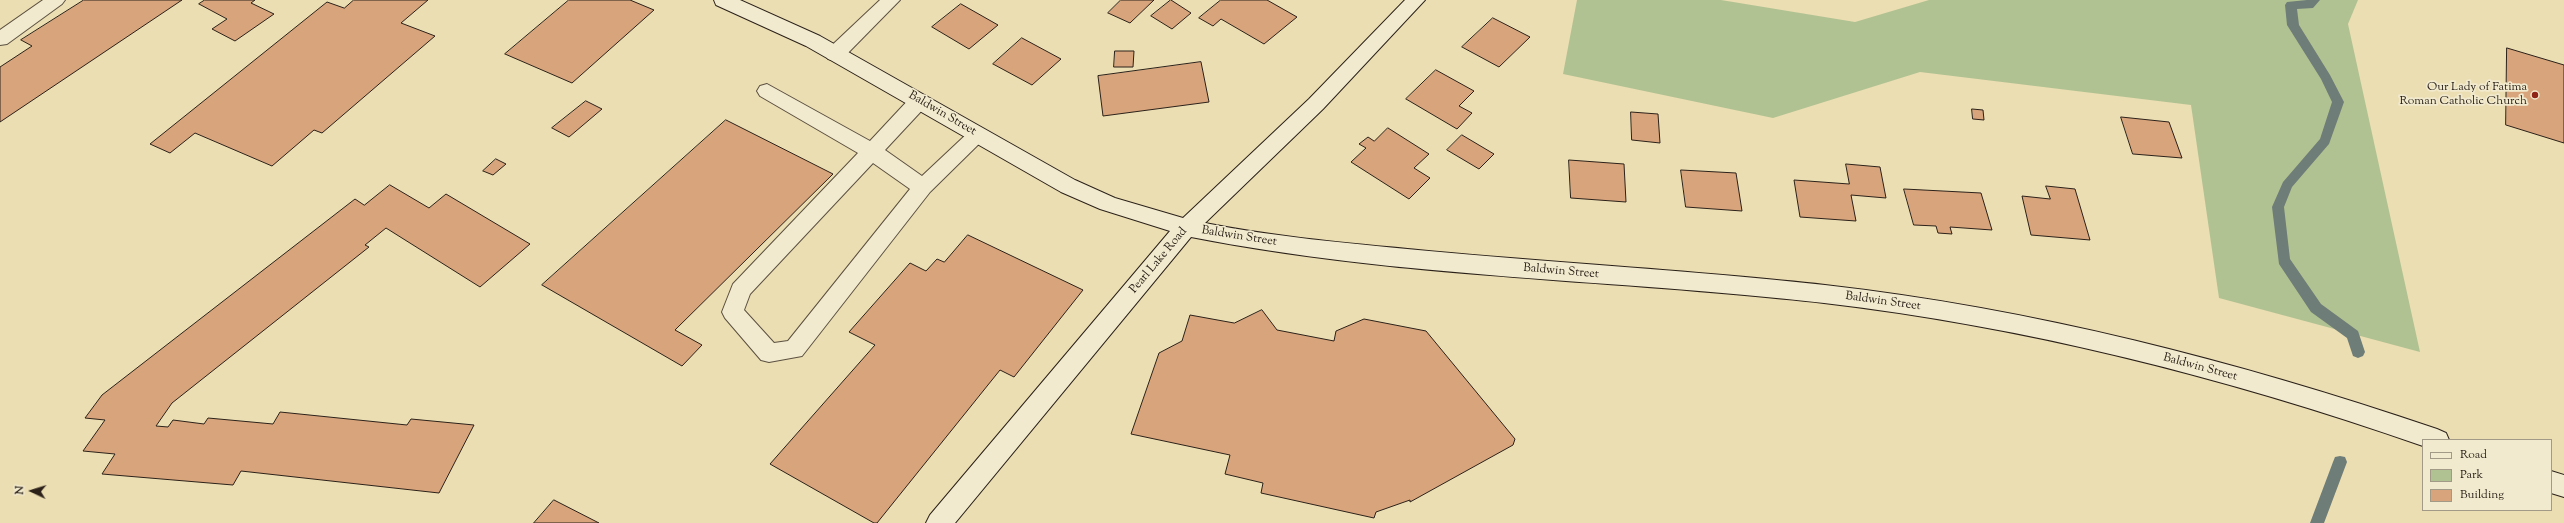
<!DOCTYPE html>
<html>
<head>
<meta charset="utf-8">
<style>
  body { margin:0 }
  #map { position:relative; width:2564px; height:523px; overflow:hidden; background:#ebdeb3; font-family:"Sorts Mill Goudy",serif }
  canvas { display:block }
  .legend { position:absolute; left:2422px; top:439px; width:130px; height:72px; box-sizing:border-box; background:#f2eace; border:1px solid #a29a86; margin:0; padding:5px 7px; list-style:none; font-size:12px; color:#2b2119 }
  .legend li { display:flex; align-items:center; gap:8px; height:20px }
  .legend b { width:20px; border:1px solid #a29a86 }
  .north { position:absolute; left:12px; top:471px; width:40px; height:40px; -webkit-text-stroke:3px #f2eace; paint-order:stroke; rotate:274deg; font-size:11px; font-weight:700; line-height:16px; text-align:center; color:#2b2119 }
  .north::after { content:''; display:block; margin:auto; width:14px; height:18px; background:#2b2119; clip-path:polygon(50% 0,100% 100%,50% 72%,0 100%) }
</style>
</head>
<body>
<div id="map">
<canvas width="2564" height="523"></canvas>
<ul class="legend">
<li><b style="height:5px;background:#f2eace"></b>Road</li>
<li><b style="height:11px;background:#b1c292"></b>Park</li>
<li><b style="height:11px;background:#d8a47c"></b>Building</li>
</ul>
<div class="north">N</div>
</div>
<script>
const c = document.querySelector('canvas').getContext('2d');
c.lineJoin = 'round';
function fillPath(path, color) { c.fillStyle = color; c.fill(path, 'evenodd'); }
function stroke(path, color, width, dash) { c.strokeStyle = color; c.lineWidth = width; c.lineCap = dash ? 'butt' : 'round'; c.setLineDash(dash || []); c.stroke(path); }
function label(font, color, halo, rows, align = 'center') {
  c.font = font + ' "Sorts Mill Goudy",serif'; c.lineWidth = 3.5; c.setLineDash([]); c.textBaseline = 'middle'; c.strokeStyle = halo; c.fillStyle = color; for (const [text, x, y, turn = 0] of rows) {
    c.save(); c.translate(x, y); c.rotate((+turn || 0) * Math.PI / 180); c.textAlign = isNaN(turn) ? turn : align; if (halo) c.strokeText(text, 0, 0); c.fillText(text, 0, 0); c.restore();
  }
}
fillPath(new Path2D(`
  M 1577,0 L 1721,0 L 1855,22 L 1929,0 L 2358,0 L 2348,24 L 2420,352 L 2219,298 L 2191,105 L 1920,72 L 1773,118 L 1563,74 Z`), '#b1c292');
fillPath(new Path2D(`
  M 2307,0 L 2320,0 L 2313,8 L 2297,9 L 2299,25 L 2330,75 L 2344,102 L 2329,144 L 2292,187 L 2284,207 L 2290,259 L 2321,304 L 2358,331 L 2365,352 L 2363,356 L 2358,358 L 2353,356 L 2347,338 L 2311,312 L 2279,264 L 2272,207 L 2283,182 L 2320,139 L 2332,102 L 2321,79 L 2287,25 L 2285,5 L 2287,2 Z
  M 2340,456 L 2345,457 L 2347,462 L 2324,523 L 2310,523 L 2333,462 L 2335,457 Z`), '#6e7d77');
const building = new Path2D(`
  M 84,0 L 182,0 L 0,122 L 0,67 L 32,46 L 21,40 Z
  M 205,0 L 255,0 L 251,3 L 274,14 L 235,41 L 212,29 L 227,19 L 199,4 Z
  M 354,0 L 428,0 L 401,23 L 435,36 L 322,133 L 314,130 L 272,166 L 195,133 L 170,153 L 150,144 L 327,2 L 344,8 Z
  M 569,0 L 630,0 L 654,10 L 572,83 L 505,54 Z
  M 1121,0 L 1154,0 L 1130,23 L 1108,13 Z
  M 1171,0 L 1191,13 L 1172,29 L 1151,16 Z
  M 1221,0 L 1267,0 L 1297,17 L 1264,44 L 1221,19 L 1213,26 L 1199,18 Z
  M 961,4 L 998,25 L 969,49 L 932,27 Z
  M 1493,18 L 1530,37 L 1499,67 L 1462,47 Z
  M 1022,38 L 1061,59 L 1032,85 L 993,64 Z
  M 2507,48 L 2564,65 L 2564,143 L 2506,125 Z
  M 1115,51 L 1134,51 L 1133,67 L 1114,67 Z
  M 1201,62 L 1209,102 L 1103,116 L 1098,76 Z
  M 1436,70 L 1474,91 L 1459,106 L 1472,113 L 1457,129 L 1406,99 Z
  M 586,101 L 602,109 L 569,137 L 552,128 Z
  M 1972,109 L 1983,110 L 1984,120 L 1973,119 Z
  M 1631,112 L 1658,114 L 1660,143 L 1632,140 Z
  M 2121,117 L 2169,122 L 2182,158 L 2133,154 Z
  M 726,120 L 833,174 L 675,330 L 702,345 L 682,366 L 542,285 Z
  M 1388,128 L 1429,154 L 1414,168 L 1430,178 L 1409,199 L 1351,162 L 1366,148 L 1359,144 L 1368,137 L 1374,141 Z
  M 1462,135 L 1494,154 L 1479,169 L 1447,150 Z
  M 496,159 L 506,164 L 493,175 L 483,171 Z
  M 1569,160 L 1624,164 L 1626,202 L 1571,198 Z
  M 1846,164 L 1880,167 L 1886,198 L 1851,195 L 1856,221 L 1800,217 L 1794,180 L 1849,184 Z
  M 1681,170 L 1736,173 L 1742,211 L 1686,207 Z
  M 390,185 L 429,208 L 446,194 L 530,244 L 480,287 L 386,228 L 365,245 L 369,247 L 172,403 L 156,426 L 168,427 L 173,420 L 204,424 L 208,418 L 273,424 L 280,412 L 407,425 L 411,419 L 474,425 L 439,493 L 241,471 L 233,485 L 102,474 L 115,454 L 83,451 L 105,420 L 85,418 L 102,395 L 355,199 L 364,205 Z
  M 2046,186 L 2075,189 L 2090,240 L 2031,235 L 2022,196 L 2050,199 Z
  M 1904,189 L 1981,193 L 1992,230 L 1950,227 L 1952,234 L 1938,233 L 1936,226 L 1914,225 Z
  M 968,235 L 1083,290 L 1014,377 L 1000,370 L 877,523 L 874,523 L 770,464 L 875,345 L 849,332 L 910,263 L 926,271 L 937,259 L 944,262 Z
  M 1262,310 L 1277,330 L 1334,341 L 1336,331 L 1364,319 L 1426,331 L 1515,439 L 1513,445 L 1410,502 L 1410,500 L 1376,512 L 1374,518 L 1261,493 L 1263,483 L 1225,474 L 1230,455 L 1131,434 L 1159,353 L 1182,341 L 1190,315 L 1234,323 Z
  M 554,500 L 599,523 L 534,523 Z`);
fillPath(building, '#d8a47c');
stroke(building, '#2b2119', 1);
const service = new Path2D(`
  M 43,0 L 65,0 L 62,4 L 7,44 L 0,45 L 0,30 Z
  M 767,84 L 870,141 L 912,96 L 919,94 L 926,96 L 929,101 L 926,106 L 885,150 L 922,176 L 971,130 L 978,128 L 985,130 L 988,135 L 930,192 L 802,356 L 769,362 L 761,360 L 725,318 L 722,312 L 733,284 L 858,153 L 760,96 L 757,91 L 760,86 ZM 873,163 L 910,189 L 788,341 L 774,343 L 744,310 L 750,294 Z`);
const minor = new Path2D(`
  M 880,0 L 900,0 L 842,59 L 835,61 L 828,59 L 825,54 L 828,49 Z`);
const secondary = new Path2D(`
  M 714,0 L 740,0 L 820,36 L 1075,180 L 1115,198 L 1183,218 L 1309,99 L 1405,0 L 1425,0 L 1323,109 L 1205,223 C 1275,237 1347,243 1418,250 C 1553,263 1690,270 1825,285 C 2035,309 2237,361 2437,429 L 2446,433 L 2449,440 L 2423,440 L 2423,446 C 2228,378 2029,327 1824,303 C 1614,279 1398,278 1191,237 L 955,523 L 926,523 L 930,515 L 1170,231 L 1100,209 L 1061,192 L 806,46 L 716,5 Z
  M 2551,471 L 2564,475 L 2564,497 L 2551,493 Z`);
stroke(service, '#5b5040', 2);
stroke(minor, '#5b5040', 2);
stroke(secondary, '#2b2119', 2);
fillPath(service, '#f2eace');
fillPath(minor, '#f2eace');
fillPath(secondary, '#f2eace');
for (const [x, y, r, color] of [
  [2535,95,4,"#8f2418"]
]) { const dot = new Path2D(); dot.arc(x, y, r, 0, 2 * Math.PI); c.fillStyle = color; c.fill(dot); stroke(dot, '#f2eace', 1.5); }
label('12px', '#2b2119', '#f2eace', [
  ["Our Lady of Fatima",2527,88],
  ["Roman Catholic Church",2527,102]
], 'right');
label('12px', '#2b2119', '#f2eace', [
  ["Baldwin Street",942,114,30],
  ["Baldwin Street",1239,237,9],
  ["Pearl Lake Road",1159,261,-50],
  ["Baldwin Street",1561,272,5],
  ["Baldwin Street",1883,302,8],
  ["Baldwin Street",2200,368,15]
]);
</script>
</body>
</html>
